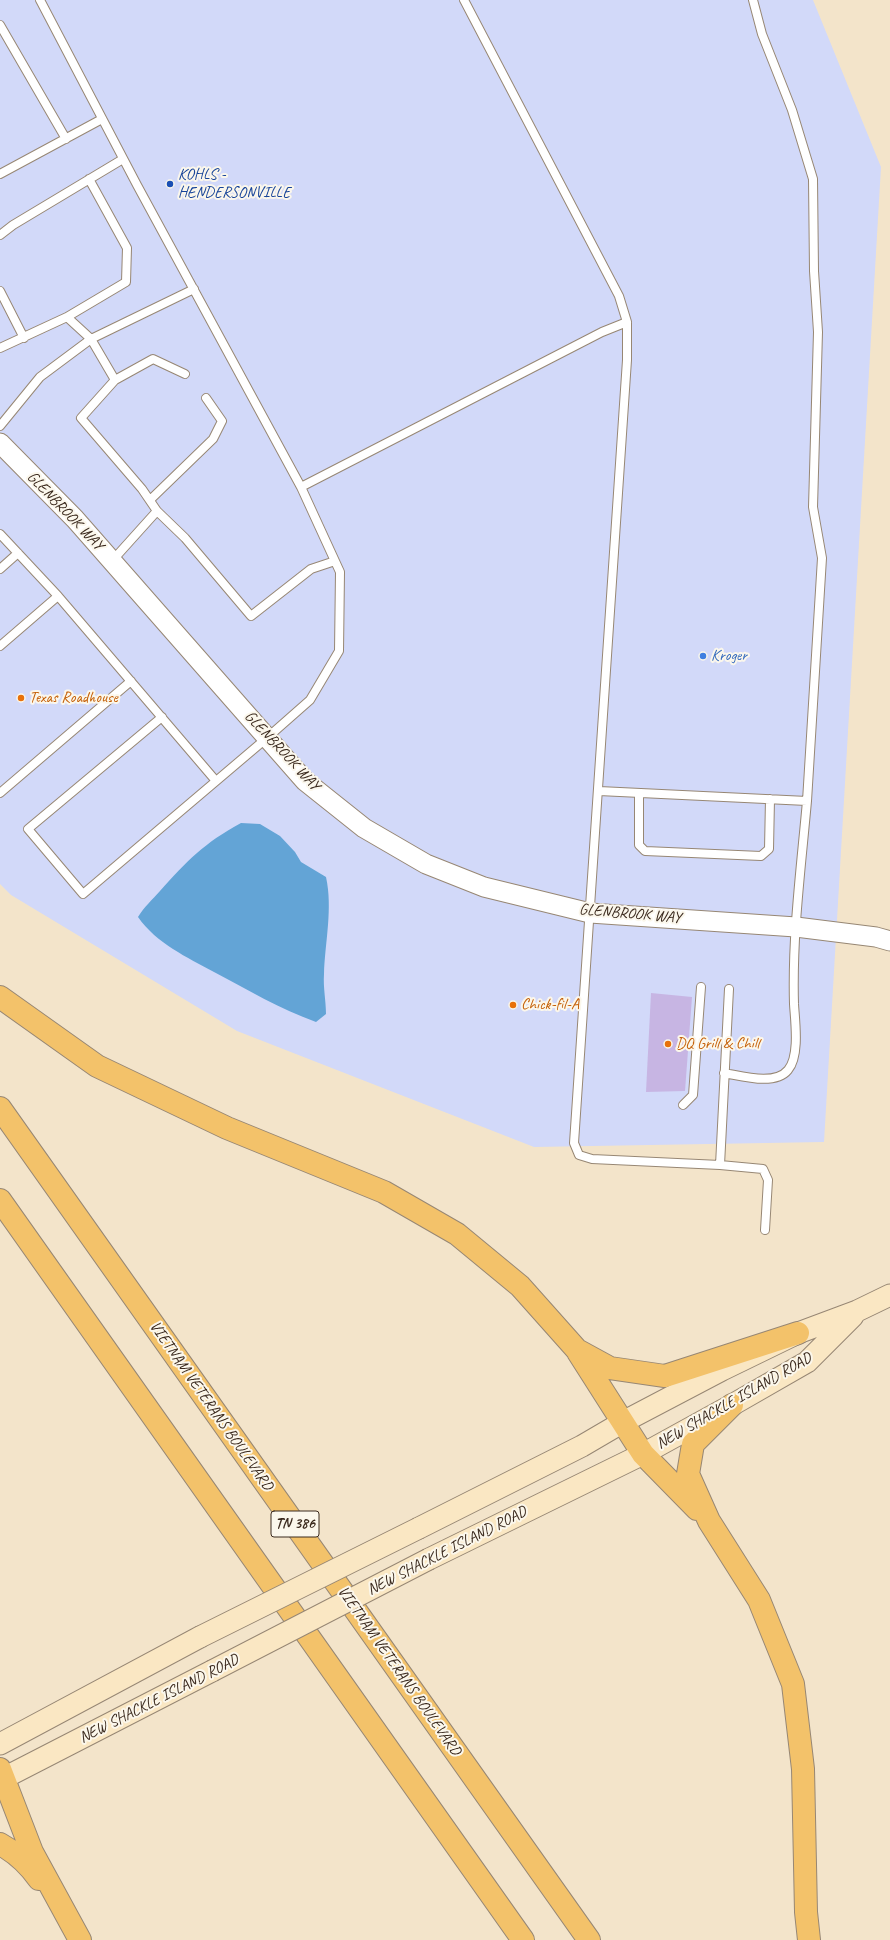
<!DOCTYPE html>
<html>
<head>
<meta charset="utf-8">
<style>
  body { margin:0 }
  canvas { display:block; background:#f3e4ca }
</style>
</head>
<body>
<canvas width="890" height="1940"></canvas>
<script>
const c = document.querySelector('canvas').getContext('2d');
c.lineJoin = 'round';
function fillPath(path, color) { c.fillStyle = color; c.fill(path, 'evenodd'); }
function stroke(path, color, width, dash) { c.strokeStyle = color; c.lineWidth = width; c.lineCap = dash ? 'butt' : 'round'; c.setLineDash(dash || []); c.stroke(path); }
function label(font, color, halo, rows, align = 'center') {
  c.font = font + ' Caveat,sans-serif'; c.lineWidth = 4; c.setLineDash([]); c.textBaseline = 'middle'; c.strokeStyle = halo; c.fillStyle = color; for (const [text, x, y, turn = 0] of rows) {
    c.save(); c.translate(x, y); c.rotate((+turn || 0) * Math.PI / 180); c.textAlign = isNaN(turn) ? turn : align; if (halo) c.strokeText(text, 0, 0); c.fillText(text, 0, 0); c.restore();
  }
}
fillPath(new Path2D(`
  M 0,0 L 813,0 L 881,167 L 824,1142 L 534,1147 L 237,1031 L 11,895 L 0,884 Z`), '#d2d9f9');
fillPath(new Path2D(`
  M 241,823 L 260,824 L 280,836 L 295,852 L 301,862 L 326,877 C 333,909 325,942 324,974 C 323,987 326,1001 326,1014 L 316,1022 C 280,1009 248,990 214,972 C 187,957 157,944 138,917 C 144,907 152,900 160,891 C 187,861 204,843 241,823 Z`), '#63a4d6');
fillPath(new Path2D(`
  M 651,993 L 692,997 L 685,1091 L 646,1092 Z`), '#c7b5e3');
const service = new Path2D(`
  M 40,0 L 137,185 L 301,487 L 340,572 L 339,651 L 310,700 L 268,737 L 83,894 L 28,829 L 162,717
  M 464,0 L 619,296 L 627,322 L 627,360 L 574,1143 L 579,1155 L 592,1159 L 720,1165
  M 753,0 L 762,34 L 792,110 L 813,179 L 814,271 L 818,332 L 813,507 L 822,558 L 807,801
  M 0,25 L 66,139
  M 0,174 L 102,119
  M 0,235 L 13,225 L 123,159
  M 0,291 L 24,338
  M 67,317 L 126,282 L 127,248 L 89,179
  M 0,348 L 67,317 L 91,339 L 115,380 L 81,418 L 142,489 L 157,511 L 112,561
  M 115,380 L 153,359 L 185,374
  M 0,426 L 40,377 L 91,339 L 194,289
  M 301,487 L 602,332 L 627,322
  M 150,500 L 213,439 L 222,421 L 206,398
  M 157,511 L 185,538 L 251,616 L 311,569 L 335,561
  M 0,534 L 58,596
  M 0,569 L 18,553
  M 0,646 L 58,596 L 216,781
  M 599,791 L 807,801 C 801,868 792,936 794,1004 C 795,1021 800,1056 788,1070 C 775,1086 742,1076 724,1073
  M 0,793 L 131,681
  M 639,793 L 639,845 L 645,851 L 761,856 L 769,849 L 770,799
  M 729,989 L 720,1165 L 763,1169 L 768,1180 L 765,1230
  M 683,1105 L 693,1095 L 701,987`);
const tertiary = new Path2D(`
  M 0,443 L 75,519 L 305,781 L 364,828 L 426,864 L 484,887 L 590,913 L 796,927 L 876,937 L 890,941`);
const secondary = new Path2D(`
  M 419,1528 L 582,1446 L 623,1422 L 722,1370 L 798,1333 L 857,1311 L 890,1295
  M 429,1559 L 643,1454 L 732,1405 L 807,1362 L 853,1316
  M 0,1744 L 200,1637
  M 0,1780 L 212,1671`);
const motorway = new Path2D(`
  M 0,997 L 97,1066 L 227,1128 L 384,1192 L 457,1234 L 520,1286 L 577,1350 L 610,1368 L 665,1376 L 798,1333
  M 0,1108 L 589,1940
  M 0,1200 L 523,1940
  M 578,1352 L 643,1454 L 697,1509
  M 732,1405 L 693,1444 L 688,1474 L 709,1521 L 759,1600 L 793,1684 L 803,1769 L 806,1912 L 809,1940
  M 0,1769 L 32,1852 L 80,1940
  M 0,1844 C 15,1852 29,1865 39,1879`);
stroke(service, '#978774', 10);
stroke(tertiary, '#978774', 21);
stroke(secondary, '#978774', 23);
stroke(motorway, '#978774', 24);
stroke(service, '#fff', 8);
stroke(tertiary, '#fff', 19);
stroke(secondary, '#fae7c3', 21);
stroke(motorway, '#f3c26a', 22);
const secondaryBridge = new Path2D(`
  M 200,1637 L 419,1528
  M 212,1671 L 429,1559`);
stroke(secondaryBridge, '#978774', 23, []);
stroke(secondaryBridge, '#fae7c3', 21);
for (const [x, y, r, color] of [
  [170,184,4,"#1a4fb4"],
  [703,656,4,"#3f7fe0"],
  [21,698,4,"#e8710a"],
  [513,1005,4,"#e8710a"],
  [668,1044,4,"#e8710a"]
]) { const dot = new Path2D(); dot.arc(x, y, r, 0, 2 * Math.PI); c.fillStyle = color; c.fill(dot); stroke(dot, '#fbf7ec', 1.5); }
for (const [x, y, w] of [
  [295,1524,48]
]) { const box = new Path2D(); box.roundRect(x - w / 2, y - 13, w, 26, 3); c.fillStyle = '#fbf7ec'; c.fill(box); stroke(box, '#3b2a1e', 1); }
label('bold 15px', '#3b2a1e', null, [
  ["TN 386",295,1524]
]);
label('16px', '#164399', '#fbf7ec', [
  ["KOHLS -",178,175],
  ["HENDERSONVILLE",178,193]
], 'left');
label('16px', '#3b2a1e', '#fbf7ec', [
  ["GLENBROOK WAY",65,511,46],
  ["GLENBROOK WAY",282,751,47],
  ["GLENBROOK WAY",630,914,5],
  ["NEW SHACKLE ISLAND ROAD",734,1401,-30],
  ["VIETNAM VETERANS BOULEVARD",211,1406,55],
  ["NEW SHACKLE ISLAND ROAD",447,1551,-27],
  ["VIETNAM VETERANS BOULEVARD",399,1671,55],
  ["NEW SHACKLE ISLAND ROAD",159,1699,-27]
]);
label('16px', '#366cbe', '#fbf7ec', [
  ["Kroger",711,656]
], 'left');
label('16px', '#c56008', '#fbf7ec', [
  ["Texas Roadhouse",29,698],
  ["Chick-fil-A",521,1005],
  ["DQ Grill & Chill",676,1044]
], 'left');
</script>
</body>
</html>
